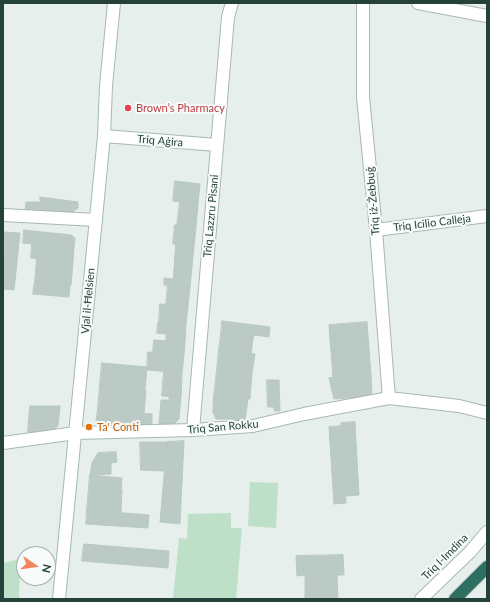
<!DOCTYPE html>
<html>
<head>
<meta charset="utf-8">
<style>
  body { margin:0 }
  #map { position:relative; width:490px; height:602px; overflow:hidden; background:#e6efeb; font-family:Lato,sans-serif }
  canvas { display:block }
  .frame { position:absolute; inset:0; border:4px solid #24423a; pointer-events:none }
  .north { position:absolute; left:16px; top:546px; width:40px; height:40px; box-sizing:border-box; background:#f7fbf9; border:1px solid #a3b1ad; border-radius:50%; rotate:103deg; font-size:11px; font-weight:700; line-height:16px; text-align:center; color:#24423a }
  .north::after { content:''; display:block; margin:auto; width:14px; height:18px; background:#f4845f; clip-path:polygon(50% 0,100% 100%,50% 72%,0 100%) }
</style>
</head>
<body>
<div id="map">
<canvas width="490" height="602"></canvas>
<div class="frame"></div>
<div class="north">N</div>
</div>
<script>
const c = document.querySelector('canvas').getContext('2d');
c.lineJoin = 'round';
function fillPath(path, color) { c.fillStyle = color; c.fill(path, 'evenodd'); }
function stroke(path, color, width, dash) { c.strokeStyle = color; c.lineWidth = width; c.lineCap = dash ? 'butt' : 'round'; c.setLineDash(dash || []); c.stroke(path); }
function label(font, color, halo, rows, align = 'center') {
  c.font = font + ' Lato,sans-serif'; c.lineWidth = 4; c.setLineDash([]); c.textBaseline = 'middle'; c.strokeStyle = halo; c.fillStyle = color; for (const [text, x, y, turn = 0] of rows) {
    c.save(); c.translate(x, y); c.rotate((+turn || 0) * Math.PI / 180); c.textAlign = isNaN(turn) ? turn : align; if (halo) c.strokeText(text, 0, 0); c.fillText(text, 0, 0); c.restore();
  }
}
fillPath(new Path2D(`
  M 250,482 L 278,483 L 276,528 L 248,526 Z
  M 231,513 L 231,528 L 242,528 L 236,599 L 173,599 L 179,538 L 187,539 L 188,514 Z
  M 20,559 L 19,599 L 3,599 L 3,563 Z`), '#bfe0c8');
const building = new Path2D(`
  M 175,181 L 200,184 L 198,204 L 173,201 Z
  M 40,197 L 78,202 L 78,208 L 70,214 L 25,211 L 26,202 L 40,202 Z
  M 180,202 L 198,204 L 196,227 L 177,226 Z
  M 175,225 L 196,227 L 194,246 L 173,244 Z
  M 24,230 L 71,235 L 75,238 L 74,248 L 23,243 Z
  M 5,232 L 20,233 L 14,290 L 3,289 Z
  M 32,244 L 74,248 L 73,262 L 31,258 Z
  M 176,244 L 194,246 L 190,287 L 164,285 L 164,278 L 173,279 Z
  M 37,259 L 73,262 L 71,285 L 35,281 Z
  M 35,281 L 70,285 L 69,297 L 33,294 Z
  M 168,285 L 190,287 L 188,306 L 166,305 Z
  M 160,304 L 188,306 L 186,325 L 159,323 Z
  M 222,321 L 270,327 L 269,337 L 254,335 L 253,339 L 221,335 Z
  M 367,322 L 368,337 L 330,340 L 329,325 Z
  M 158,323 L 186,325 L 185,342 L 166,341 L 166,334 L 157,333 Z
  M 221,335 L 253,339 L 251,354 L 219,350 Z
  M 368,337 L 369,348 L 331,351 L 330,340 Z
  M 154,340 L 185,342 L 184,355 L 153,353 Z
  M 369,348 L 371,375 L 333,378 L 331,351 Z
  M 219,350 L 255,354 L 252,373 L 217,370 Z
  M 148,352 L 184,355 L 182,373 L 147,370 Z
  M 102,363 L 147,367 L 145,389 L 100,385 Z
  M 217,370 L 252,373 L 250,399 L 214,396 Z
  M 164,372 L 182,373 L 181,397 L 162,396 Z
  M 371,375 L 372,396 L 334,399 L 329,378 Z
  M 267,380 L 279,380 L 280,411 L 274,411 L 274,407 L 268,407 Z
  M 100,385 L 146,390 L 144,413 L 98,409 Z
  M 169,396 L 181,397 L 179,419 L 173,425 L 159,424 L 161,400 L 169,400 Z
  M 214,396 L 248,399 L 245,420 L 233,422 L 233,419 L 216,419 L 213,412 Z
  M 30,406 L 60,406 L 58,426 L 50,432 L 28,432 Z
  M 98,409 L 152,414 L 152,428 L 99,428 L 96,424 Z
  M 355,422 L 359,495 L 346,496 L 341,423 Z
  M 341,426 L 346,503 L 334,504 L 329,427 Z
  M 184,441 L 180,524 L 160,522 L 167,442 Z
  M 140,442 L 167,442 L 165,471 L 141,470 Z
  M 116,452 L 117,462 L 111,463 L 111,474 L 90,475 L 92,463 L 98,453 Z
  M 90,475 L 122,478 L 121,490 L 89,487 Z
  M 89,487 L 122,490 L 121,513 L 87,510 Z
  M 87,510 L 149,515 L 148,528 L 86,524 Z
  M 84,544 L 169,551 L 168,568 L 82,561 Z
  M 343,555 L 344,575 L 337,575 L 338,599 L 305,599 L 305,575 L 297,576 L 296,556 Z`);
fillPath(building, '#bbcac4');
stroke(building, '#b8c9c2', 1);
const street = new Path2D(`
  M 363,3 L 363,97 L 376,230 L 389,398
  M 418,3 L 487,16
  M 104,136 L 217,145
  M 3,215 L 96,220
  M 376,230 L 487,216
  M 193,430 L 228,17 L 232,3
  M 3,443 L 76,433 L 193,430 L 253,426 L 304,414 L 389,398 L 459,406 L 487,413
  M 421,599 L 470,552 L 487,532`);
const secondary = new Path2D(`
  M 59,599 L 104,136 L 106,86 L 114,3`);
const highway = new Path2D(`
  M 455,599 L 487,567`);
stroke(street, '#a8b8b2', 14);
stroke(secondary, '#a4bbb3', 14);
stroke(highway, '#c2cac8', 14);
stroke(street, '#fff', 12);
stroke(secondary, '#fff', 12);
stroke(highway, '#2f6f62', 12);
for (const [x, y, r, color] of [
  [128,108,4,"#e0444e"],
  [89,427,4,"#e8710a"]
]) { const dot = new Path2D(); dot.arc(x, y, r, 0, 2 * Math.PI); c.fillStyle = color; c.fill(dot); stroke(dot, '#f7fbf9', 1.5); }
label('11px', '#be3a42', '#f7fbf9', [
  ["Brown’s Pharmacy",136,108]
], 'left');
label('11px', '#24423a', '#f7fbf9', [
  ["Triq Aġira",160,141,5],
  ["Triq iż-Żebbuġ",373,201,-95],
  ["Triq Lazzru Pisani",211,216,-85],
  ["Triq Icilio Calleja",432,223,-7],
  ["Vjal il-Ħelsien",88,301,-85],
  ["Triq San Rokku",223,427,-5],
  ["Triq l-Imdina",445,557,-45]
]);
label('11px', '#c56008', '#f7fbf9', [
  ["Ta' Conti",97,427]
], 'left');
</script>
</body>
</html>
